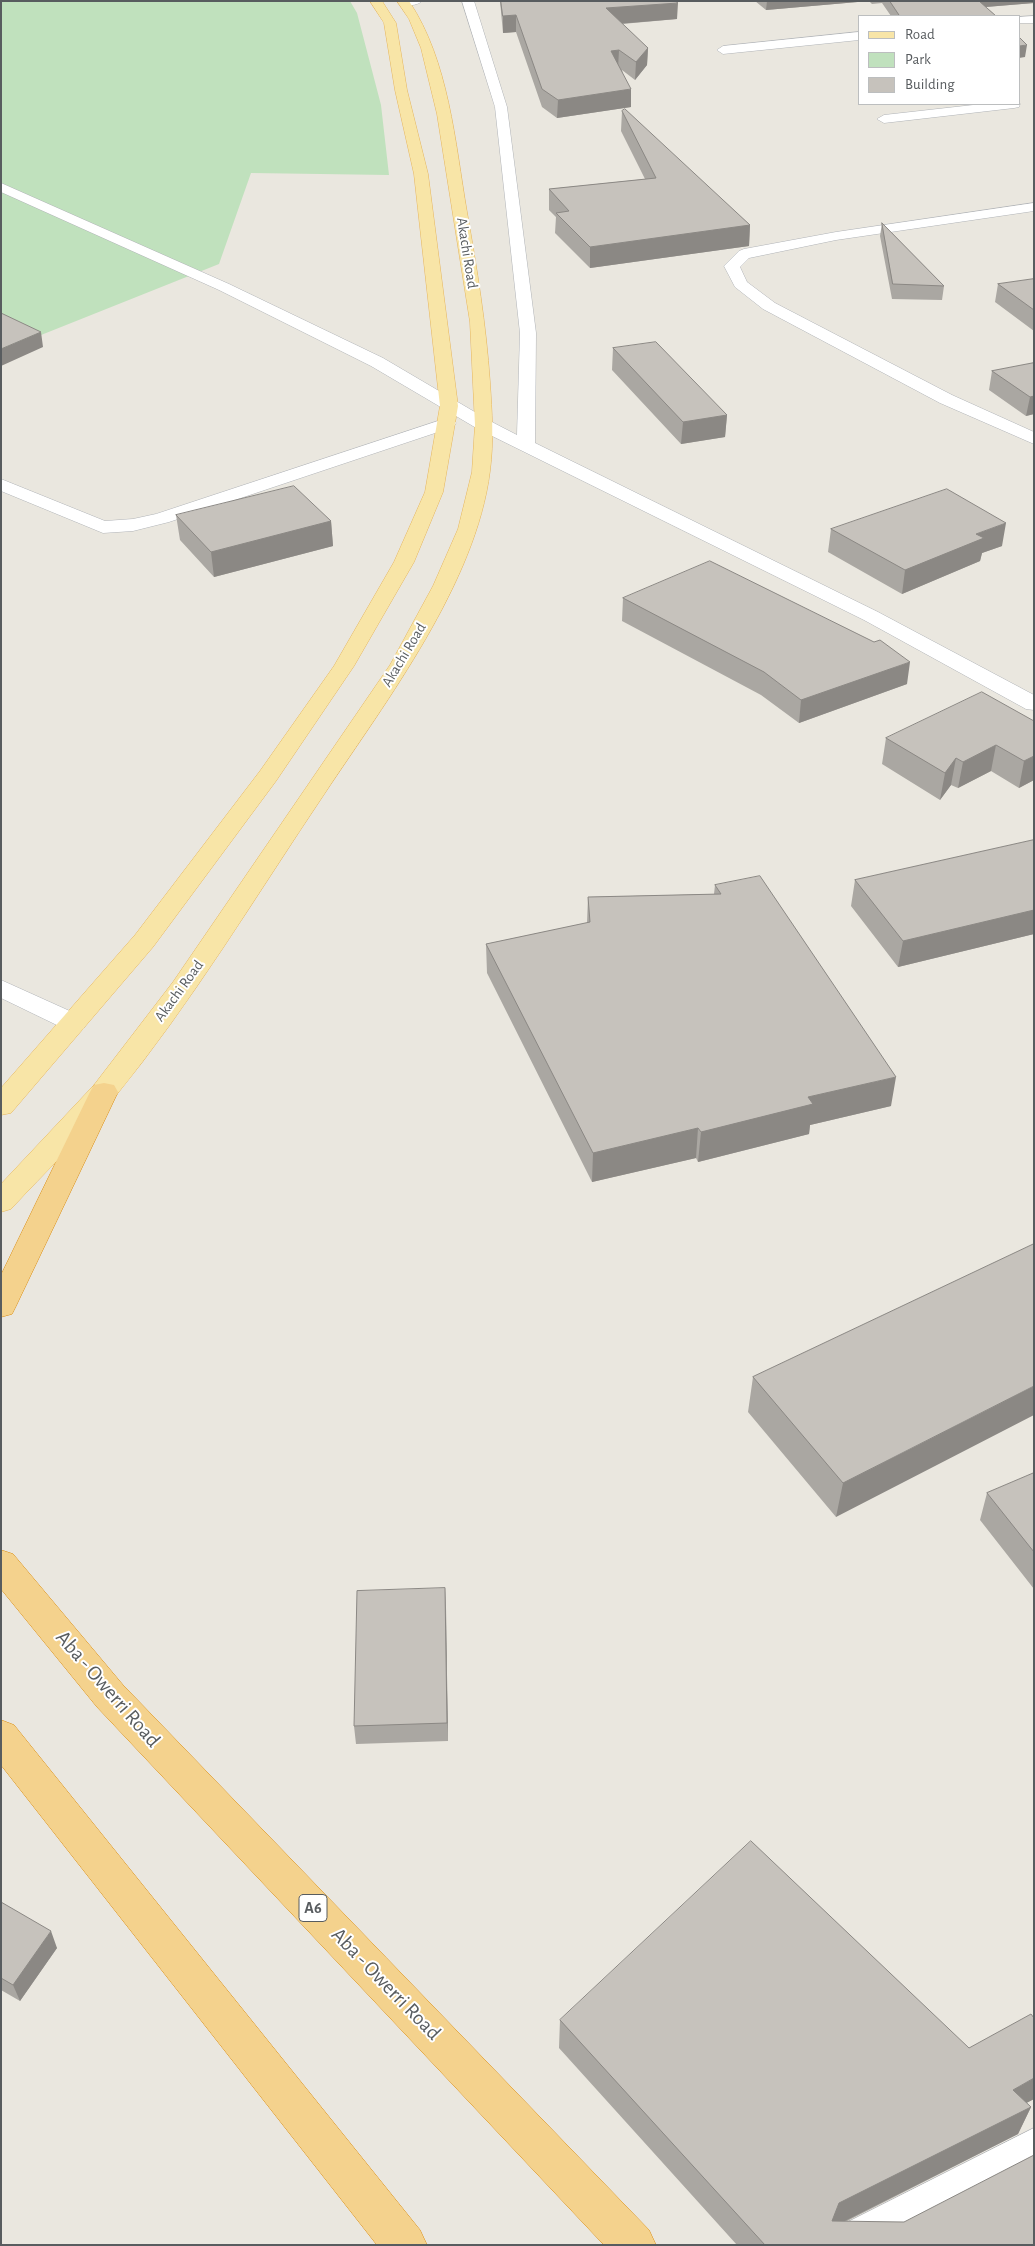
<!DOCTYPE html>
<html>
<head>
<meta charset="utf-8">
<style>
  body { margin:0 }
  #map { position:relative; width:1035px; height:2246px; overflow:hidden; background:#eae7df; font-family:"Alegreya Sans",sans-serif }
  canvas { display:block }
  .frame { position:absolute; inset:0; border:2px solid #585c5f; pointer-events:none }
  .legend { position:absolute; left:858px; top:15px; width:162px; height:90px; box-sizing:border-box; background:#fff; border:1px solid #bcbebf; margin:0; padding:6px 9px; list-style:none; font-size:15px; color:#585c5f }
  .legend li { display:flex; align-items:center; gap:10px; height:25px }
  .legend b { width:25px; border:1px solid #bcbebf }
</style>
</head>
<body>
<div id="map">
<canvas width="1035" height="2246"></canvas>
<div class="frame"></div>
<ul class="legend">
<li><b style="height:6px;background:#f8e5a7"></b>Road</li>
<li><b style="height:14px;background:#c0e1bd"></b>Park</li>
<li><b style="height:14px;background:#c6c2bc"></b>Building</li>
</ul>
</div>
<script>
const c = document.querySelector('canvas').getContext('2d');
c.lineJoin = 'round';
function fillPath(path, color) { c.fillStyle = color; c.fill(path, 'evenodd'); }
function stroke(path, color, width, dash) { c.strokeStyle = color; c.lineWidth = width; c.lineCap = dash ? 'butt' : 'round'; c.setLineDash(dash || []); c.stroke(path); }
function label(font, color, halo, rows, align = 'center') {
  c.font = font + ' "Alegreya Sans",sans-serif'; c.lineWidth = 4; c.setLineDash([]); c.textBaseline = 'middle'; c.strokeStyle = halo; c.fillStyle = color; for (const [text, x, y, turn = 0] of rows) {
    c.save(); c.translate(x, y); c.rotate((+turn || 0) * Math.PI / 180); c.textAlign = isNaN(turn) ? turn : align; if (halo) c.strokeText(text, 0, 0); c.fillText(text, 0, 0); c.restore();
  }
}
fillPath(new Path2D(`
  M 1,1 L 350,1 L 357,13 L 381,105 L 389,175 L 251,173 L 219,264 L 1,351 Z`), '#c0e1bd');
const minor = new Path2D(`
  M 399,1 L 422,1 C 417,6 406,6 400,4 Z
  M 462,1 L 474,1 L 507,107 L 536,333 L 535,443 L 878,612 L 1034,695 L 1034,710 L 1026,709 L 864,620 L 478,429 L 371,366 L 219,290 L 1,192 L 1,183 L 229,284 L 383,358 L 490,421 L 517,435 L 520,333 L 495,107 Z
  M 1034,16 L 1034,23 L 1019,23 L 1019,17 Z
  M 859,32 L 859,40 L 723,54 L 717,50 L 723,46 Z
  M 1019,102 L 1020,104 L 1019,107 L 1014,108 L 884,123 L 877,119 L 884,115 L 982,104 L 1019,104 Z
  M 1034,203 L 1034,211 L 836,240 L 749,258 L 740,267 L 747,282 L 775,303 L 952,395 L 1034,432 L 1034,444 L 940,403 L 763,309 L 735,287 L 724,266 L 739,251 L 744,249 L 836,232 Z
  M 447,418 L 453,419 L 456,423 L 453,427 L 169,522 L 133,531 L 103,533 L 1,491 L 1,479 L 105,521 L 133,519 L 156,514 Z
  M 1,980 L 83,1017 L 87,1023 L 83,1029 L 74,1032 L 65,1029 L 1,998 Z
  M 1034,2128 L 1034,2172 L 893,2245 L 825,2245 L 832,2230 Z`);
const major = new Path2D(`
  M 370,1 L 382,1 L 396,23 L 407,90 L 428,174 L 458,406 L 443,492 L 414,562 L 354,666 L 276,781 L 153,947 L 11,1113 L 1,1115 L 1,1088 L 135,935 L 260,771 L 334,666 L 394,562 L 425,492 L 440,406 L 414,174 L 395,90 L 384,23 Z
  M 397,1 L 409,1 C 449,61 455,142 467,212 C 477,269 486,324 490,382 C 492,412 494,441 490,471 C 476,583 387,700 325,793 C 257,894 191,1004 114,1098 C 82,1137 45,1172 11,1209 L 1,1212 L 1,1184 L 94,1085 L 173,982 L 390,665 L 433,586 L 458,529 L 472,472 L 475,425 L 470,322 L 437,114 L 421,48 L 409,19 Z`);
const highway = new Path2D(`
  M 104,1083 L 114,1085 L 118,1092 L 16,1306 L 12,1314 L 1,1317 L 1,1275 L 90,1092 L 94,1085 Z
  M 1,1550 L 13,1554 L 123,1685 L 649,2230 L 656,2245 L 604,2245 L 97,1707 L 1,1589 Z
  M 1,1720 L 14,1725 L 420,2230 L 427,2245 L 377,2245 L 1,1765 Z`);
stroke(minor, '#b0b3b7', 1);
stroke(major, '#e5b55d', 1);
stroke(highway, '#d98c11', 1);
fillPath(minor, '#fff');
fillPath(major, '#f8e5a7');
fillPath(highway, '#f4d28d');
fillPath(new Path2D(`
  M 500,1 L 675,1 L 677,19 L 622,24 L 648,48 L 647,65 L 635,80 L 622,70 L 631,107 L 557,118 L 542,107 L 516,32 L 503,33 Z
  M 755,1 L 1034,1 L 1034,3 L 986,7 L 996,16 L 891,16 L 882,3 L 872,4 L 869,1 L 766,10 Z
  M 622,111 L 750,225 L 749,246 L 590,268 L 555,233 L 556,217 L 549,210 L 549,189 L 645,179 L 621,131 Z
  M 882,223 L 944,286 L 942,300 L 892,299 L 880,236 Z
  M 1034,279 L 1034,331 L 995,302 L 998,284 Z
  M 613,348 L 727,415 L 725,437 L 681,444 L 612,370 Z
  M 1034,363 L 1034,414 L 1026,416 L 989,390 L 992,371 Z
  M 176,515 L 331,521 L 333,546 L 214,577 L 180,540 Z
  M 831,529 L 1002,546 L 982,553 L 980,561 L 902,594 L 828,552 Z
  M 623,598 L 874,642 L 907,684 L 799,723 L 761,695 L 622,621 Z
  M 1034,721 L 1034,780 L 1019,788 L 991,771 L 958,788 L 951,785 L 940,800 L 882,764 L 886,738 Z
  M 1034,840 L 1034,934 L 898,967 L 851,906 L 855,880 Z
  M 715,885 L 891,1106 L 810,1125 L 809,1134 L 698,1162 L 696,1158 L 592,1182 L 487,973 L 486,944 L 587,923 L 588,897 L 714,894 Z
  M 1034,1244 L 836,1517 L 748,1412 L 753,1377 Z
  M 1034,1473 L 1034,1589 L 980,1520 L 987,1493 Z
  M 445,1588 L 448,1741 L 356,1744 L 354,1726 Z
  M 1,1902 L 57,1948 L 20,2001 L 1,1990 Z
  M 560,2020 L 969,2048 L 1034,2099 L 1026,2103 L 1031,2107 L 1018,2134 L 845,2222 L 904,2222 L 1034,2245 L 737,2245 L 559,2048 Z`), '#aaa7a2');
fillPath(new Path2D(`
  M 767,1 L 869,1 L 766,10 Z
  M 974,1 L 1034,1 L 1034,3 L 973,8 Z
  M 678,3 L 677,19 L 605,25 L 606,8 Z
  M 516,15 L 516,32 L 503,33 L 503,16 Z
  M 1027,45 L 1025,57 L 1019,58 L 1019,46 Z
  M 648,48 L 647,65 L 635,80 L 636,62 Z
  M 619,50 L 618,68 L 611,51 Z
  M 631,89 L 631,107 L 557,118 L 558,100 Z
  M 750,225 L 749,246 L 590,268 L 590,247 Z
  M 41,332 L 43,347 L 1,366 L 1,349 Z
  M 1034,396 L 1034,414 L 1026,416 L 1030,397 Z
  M 727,415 L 725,437 L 681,444 L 683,422 Z
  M 331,521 L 333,546 L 214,577 L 211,552 Z
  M 1006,523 L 1002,546 L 982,553 L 980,561 L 902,594 L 905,570 L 976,534 Z
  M 910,662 L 907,684 L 799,723 L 801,700 Z
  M 996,745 L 991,771 L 958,788 L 963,762 Z
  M 1034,756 L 1034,780 L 1019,788 L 1024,761 Z
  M 956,758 L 951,785 L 940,800 L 945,773 Z
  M 1034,910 L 1034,934 L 898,967 L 903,941 Z
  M 896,1077 L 891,1106 L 810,1125 L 809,1134 L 698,1162 L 701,1132 L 808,1097 Z
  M 698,1128 L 696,1158 L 592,1182 L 593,1153 Z
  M 1034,1386 L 1034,1415 L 836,1517 L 843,1483 Z
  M 445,1588 L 446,1607 L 448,1741 L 447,1723 Z
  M 51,1931 L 57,1948 L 20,2001 L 13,1985 Z
  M 1034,2078 L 1034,2099 L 1000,2117 L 1013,2090 Z
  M 1031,2107 L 1018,2134 L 831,2228 L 832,2221 L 839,2203 Z`), '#8b8884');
const building = new Path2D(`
  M 501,1 L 675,1 L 678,3 L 606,8 L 648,48 L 636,62 L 619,50 L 611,51 L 631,89 L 558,100 L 542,89 L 516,15 L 503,16 Z
  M 890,1 L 979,1 L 996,16 L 900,16 Z
  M 1019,37 L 1027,45 L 1019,46 Z
  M 625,109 L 750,225 L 590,247 L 556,213 L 569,211 L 549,189 L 656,178 L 622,111 Z
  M 882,223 L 944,286 L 893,284 Z
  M 1034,279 L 1034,310 L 998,284 Z
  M 1,313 L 41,332 L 1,349 Z
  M 656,342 L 727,415 L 683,422 L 613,348 Z
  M 1034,363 L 1034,396 L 1030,397 L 992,371 Z
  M 294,486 L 331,521 L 211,552 L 176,515 Z
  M 947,489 L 1006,523 L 976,534 L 984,538 L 905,570 L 831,529 Z
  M 710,561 L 874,642 L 880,640 L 910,662 L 801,700 L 764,672 L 623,598 Z
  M 982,692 L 1034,721 L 1034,756 L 1024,761 L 996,745 L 963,762 L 956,758 L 945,773 L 886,738 Z
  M 1034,840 L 1034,910 L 903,941 L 855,880 Z
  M 760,876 L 896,1077 L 808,1097 L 813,1104 L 701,1132 L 698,1128 L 593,1153 L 486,944 L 590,922 L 588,897 L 721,894 L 715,885 Z
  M 1034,1244 L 1034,1386 L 843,1483 L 753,1377 Z
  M 1034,1473 L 1034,1552 L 987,1493 Z
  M 445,1588 L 447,1723 L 354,1726 L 357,1591 Z
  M 751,1841 L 969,2048 L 1031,2014 L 1034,2018 L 1034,2078 L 1013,2090 L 1031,2107 L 839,2203 L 832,2221 L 904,2222 L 1034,2155 L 1034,2245 L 765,2245 L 560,2020 Z
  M 1,1902 L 51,1931 L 13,1985 L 1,1978 Z`);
fillPath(building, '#c6c2bc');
stroke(building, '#8b8884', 1);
label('15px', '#585c5f', '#fff', [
  ["Akachi Road",467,253,81],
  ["Akachi Road",404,655,-59],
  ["Akachi Road",179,991,-54]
]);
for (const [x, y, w] of [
  [313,1908,28]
]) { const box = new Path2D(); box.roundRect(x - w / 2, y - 13.5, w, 27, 4); c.fillStyle = '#fff'; c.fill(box); stroke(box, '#585c5f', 1); }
label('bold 16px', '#585c5f', null, [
  ["A6",313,1908]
]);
label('21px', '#585c5f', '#fff', [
  ["Aba - Owerri Road",108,1689,49],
  ["Aba - Owerri Road",386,1984,46]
]);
</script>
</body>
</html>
